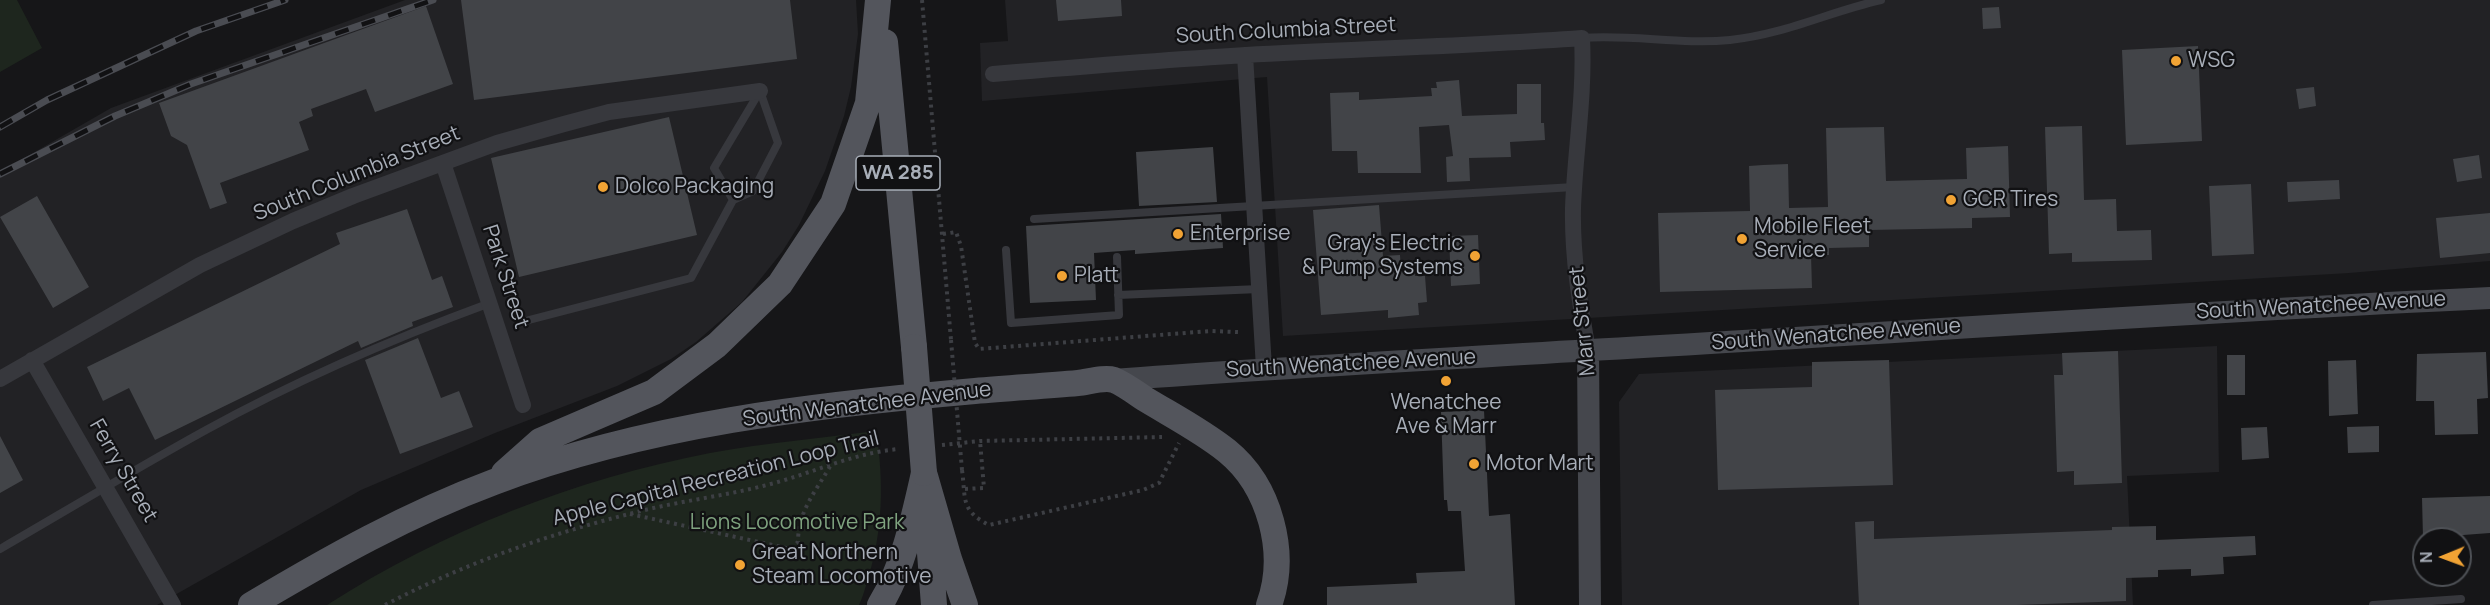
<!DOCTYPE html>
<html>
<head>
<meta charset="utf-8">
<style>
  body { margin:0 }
  #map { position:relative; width:2490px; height:605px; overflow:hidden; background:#161618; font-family:Manrope,sans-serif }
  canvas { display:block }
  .north { position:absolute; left:2412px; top:527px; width:60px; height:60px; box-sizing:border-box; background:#111113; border:2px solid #4d5055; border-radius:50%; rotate:269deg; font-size:16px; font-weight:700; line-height:24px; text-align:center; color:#a8aeb8 }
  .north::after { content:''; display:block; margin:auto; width:21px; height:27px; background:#f1a334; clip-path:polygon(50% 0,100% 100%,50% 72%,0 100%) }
</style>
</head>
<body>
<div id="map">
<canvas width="2490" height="605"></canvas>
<div class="north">N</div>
</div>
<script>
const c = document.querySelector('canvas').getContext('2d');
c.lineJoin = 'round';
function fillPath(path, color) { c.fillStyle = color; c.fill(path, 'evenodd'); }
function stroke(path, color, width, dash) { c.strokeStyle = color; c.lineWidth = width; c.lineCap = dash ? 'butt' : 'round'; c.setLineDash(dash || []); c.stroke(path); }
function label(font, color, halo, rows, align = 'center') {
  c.font = font + ' Manrope,sans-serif'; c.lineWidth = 4.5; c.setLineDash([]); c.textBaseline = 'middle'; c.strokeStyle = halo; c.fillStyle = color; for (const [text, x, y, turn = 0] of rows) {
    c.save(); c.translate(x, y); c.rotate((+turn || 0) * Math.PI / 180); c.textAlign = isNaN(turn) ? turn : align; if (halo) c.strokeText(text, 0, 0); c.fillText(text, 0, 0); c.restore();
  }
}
fillPath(new Path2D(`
  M 405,0 L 856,0 L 858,34 L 851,87 L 844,116 L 825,171 L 799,225 L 782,252 L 742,302 L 696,342 L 671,359 L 617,386 L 495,433 L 361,490 L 157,605 L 0,605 L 0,172 L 111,108 Z
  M 1005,0 L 2490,0 L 2490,261 L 2349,273 L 1283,336 L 1267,77 L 982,101 L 980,43 L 1008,41 Z
  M 2217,346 L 2219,472 L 2127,476 L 2133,605 L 1622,605 L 1619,402 L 1639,374 Z`), '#222225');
fillPath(new Path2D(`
  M 0,0 L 17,0 L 42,48 L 0,72 Z
  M 876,431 C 884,481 883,530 868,579 C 865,588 863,597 859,605 L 327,605 C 442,531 576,479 710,453 C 765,443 821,438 876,431 Z`), '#1e261e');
fillPath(new Path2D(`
  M 461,0 L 790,0 L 797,59 L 474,100 Z
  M 1056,0 L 1121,0 L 1122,16 L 1058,21 Z
  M 426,6 L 453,84 L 375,112 L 366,89 L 311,109 L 313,116 L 299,122 L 309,150 L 220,183 L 227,203 L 210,209 L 187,145 L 171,136 L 159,103 Z
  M 1999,7 L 2001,28 L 1983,29 L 1982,8 Z
  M 2198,46 L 2202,141 L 2126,145 L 2122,50 Z
  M 1459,80 L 1462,116 L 1517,114 L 1517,84 L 1541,84 L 1541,123 L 1544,123 L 1545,140 L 1510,142 L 1511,157 L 1469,158 L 1470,181 L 1447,182 L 1446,157 L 1453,156 L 1449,125 L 1419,127 L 1421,173 L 1358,173 L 1357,151 L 1332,151 L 1330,93 L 1359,92 L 1359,100 L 1432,96 L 1431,88 L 1437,88 L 1436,82 Z
  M 2314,87 L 2316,106 L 2299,109 L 2296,89 Z
  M 669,117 L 697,235 L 519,277 L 491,158 Z
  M 2082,126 L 2084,200 L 2116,199 L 2117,231 L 2151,230 L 2152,260 L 2072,262 L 2072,253 L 2049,254 L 2045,127 Z
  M 1884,127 L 1886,181 L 1967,179 L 1966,148 L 2008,146 L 2010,217 L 1972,218 L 1972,228 L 1869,230 L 1869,247 L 1829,248 L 1829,255 L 1811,255 L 1812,288 L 1660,292 L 1658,213 L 1750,211 L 1749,166 L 1763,165 L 1788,164 L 1789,208 L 1828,207 L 1826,128 Z
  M 1213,147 L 1217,202 L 1139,206 L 1136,152 Z
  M 2479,155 L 2482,178 L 2457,182 L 2453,159 Z
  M 2339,180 L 2340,199 L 2288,202 L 2287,182 Z
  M 2251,184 L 2254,254 L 2212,256 L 2209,186 Z
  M 37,196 L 89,287 L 53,308 L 0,217 Z
  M 1379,205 L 1383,256 L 1400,255 L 1401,270 L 1414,269 L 1415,276 L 1425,276 L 1427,302 L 1418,303 L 1419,315 L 1388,318 L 1388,310 L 1321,315 L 1313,210 Z
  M 407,209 L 432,280 L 442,276 L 453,307 L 412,322 L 413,326 L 361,348 L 358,341 L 155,440 L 129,388 L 103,401 L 87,367 L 340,244 L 336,233 Z
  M 2490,213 L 2490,253 L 2440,258 L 2436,218 Z
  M 1221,214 L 1223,248 L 1135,254 L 1135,250 L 1094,253 L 1096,300 L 1030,303 L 1026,226 Z
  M 1478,235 L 1480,284 L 1451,286 L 1449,236 Z
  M 418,338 L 441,398 L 459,391 L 473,427 L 400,454 L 365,360 Z
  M 2118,351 L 2122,483 L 2074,485 L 2074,471 L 2057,472 L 2054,375 L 2063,375 L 2062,353 Z
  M 2486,352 L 2488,398 L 2477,399 L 2478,434 L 2435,435 L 2434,401 L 2416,401 L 2417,354 Z
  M 2227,355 L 2245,355 L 2245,395 L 2227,395 Z
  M 1889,360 L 1893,485 L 1718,490 L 1715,390 L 1812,387 L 1812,362 Z
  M 2356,360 L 2358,414 L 2329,416 L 2328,361 Z
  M 1484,410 L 1489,516 L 1510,514 L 1515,605 L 1327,605 L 1327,587 L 1417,583 L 1416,573 L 1465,571 L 1461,511 L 1448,511 L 1447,500 L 1444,500 L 1441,412 Z
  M 2379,426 L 2379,452 L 2348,453 L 2347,427 Z
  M 2267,427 L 2269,458 L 2242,460 L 2241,428 Z
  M 0,436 L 23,480 L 0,493 Z
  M 2490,496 L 2490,533 L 2423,538 L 2422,498 Z
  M 1874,521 L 1874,539 L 2112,530 L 2112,527 L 2156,526 L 2156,540 L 2255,536 L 2256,555 L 2223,557 L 2224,574 L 2191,576 L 2191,569 L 2158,570 L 2158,577 L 2126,578 L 2126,601 L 2017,605 L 1859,605 L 1855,522 Z`), '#424448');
stroke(new Path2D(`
  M 922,0 L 951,340
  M 943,234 L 956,232 L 961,246 L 975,343 L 979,349 L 1210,331 L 1238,332
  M 942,445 L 980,441 L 1162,437
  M 962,470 C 966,499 960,510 989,525 L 1143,490 L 1159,483 L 1179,443
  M 965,489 L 984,488 L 980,441
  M 630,514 L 791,549 L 798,542 C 798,510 817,490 832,463
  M 385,605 C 461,565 546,535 629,514 C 673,502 719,497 763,486 C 809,475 851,453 899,449`), '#3d3f44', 4, [3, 4.5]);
stroke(new Path2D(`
  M 1582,38 C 1632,34 1681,45 1730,40 C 1786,34 1828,12 1881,0
  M 1034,219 L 1574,187
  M 1006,250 L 1011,323 L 1119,315 L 1117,257
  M 1118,295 L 1259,289
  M 529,320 L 691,278 L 733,200 L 753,191 L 778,143 L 760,91 L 714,168 L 733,200
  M 0,549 C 69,509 137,468 206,430 C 297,380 392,339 490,303
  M 2373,605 L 2461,599`), '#37383d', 8);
stroke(new Path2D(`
  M 1245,55 L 1264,368
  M 993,74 C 1077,67 1162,60 1246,55 C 1358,49 1470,46 1582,38 C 1585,95 1575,152 1573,208 C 1572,256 1580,304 1588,351
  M 443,163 L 523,405
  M 32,360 L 173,605
  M 0,379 L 200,265 L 293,221 L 353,196 L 497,143 L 564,124 L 609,112 L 760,91`), '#37383d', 16);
stroke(new Path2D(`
  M 1588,351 L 1590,605
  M 1113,380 C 1272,368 1431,360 1590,350 C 1890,333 2190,312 2490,298`), '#45474d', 22);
stroke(new Path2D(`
  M 885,42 L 914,347
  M 504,473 L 540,441 L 654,392 L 717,345 L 780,284 L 833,204 L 868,103 L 878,0
  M 925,476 L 949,559 L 965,605
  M 928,527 L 934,605
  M 251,605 C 330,558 408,514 494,482 C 648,424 813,405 975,391 C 1009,388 1044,386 1078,383 C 1088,382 1104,377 1114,380 C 1124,384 1136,393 1145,399 C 1173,416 1202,431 1227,451 C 1270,486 1288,553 1269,605
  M 880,605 C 904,566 914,517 924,473`), '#53555c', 26);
const rail = new Path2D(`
  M 0,127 L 47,100 L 196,31 L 285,0
  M 0,174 L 115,116 L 191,84 L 433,0`);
stroke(rail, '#4a4c52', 7);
stroke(rail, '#111113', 4.5, [14]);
stroke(new Path2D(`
  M 951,340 L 962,470`), '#3d3f44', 4, [3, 4.5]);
stroke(new Path2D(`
  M 914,347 L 924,473`), '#53555c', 26);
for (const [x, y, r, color] of [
  [2176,61,6,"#f1a334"],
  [603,187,6,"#f1a334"],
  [1951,200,6,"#f1a334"],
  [1178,234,6,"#f1a334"],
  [1742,239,6,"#f1a334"],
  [1475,256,6,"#f1a334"],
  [1062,276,6,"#f1a334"],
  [1446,381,6,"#f1a334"],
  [1474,464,6,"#f1a334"],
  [740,565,6,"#f1a334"]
]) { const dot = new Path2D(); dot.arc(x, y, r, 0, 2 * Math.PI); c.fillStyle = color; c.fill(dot); stroke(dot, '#111113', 2); }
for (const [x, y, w] of [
  [898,173,84]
]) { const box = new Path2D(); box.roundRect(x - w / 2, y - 17, w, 34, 4.5); c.fillStyle = '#111113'; c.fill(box); stroke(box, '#a8aeb8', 1.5); }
label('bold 20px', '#a8aeb8', null, [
  ["WA 285",898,173]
]);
label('21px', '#a8aeb8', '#111113', [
  ["South Columbia Street",1286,31,-3],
  ["South Columbia Street",357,174,-22],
  ["Park Street",505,277,72],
  ["South Wenatchee Avenue",2321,306,-3],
  ["Marr Street",1583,321,-96],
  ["South Wenatchee Avenue",1836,335,-4],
  ["South Wenatchee Avenue",1351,364,-3],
  ["South Wenatchee Avenue",867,405,-7],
  ["Ferry Street",123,471,60],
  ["Apple Capital Recreation Loop Trail",716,479,-14]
]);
label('21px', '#a8aeb8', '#111113', [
  ["WSG",2188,61],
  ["Dolco Packaging",615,187],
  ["GCR Tires",1963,200],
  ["Mobile Fleet",1754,227],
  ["Service",1754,251],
  ["Enterprise",1190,234],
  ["Gray's Electric",1463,244,"right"],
  ["& Pump Systems",1463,268,"right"],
  ["Platt",1074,276],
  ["Wenatchee",1446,403,"center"],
  ["Ave & Marr",1446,427,"center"],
  ["Motor Mart",1486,464],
  ["Great Northern",752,553],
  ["Steam Locomotive",752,577]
], 'left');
label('21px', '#7fa37f', '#111113', [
  ["Lions Locomotive Park",797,523]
]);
</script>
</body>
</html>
